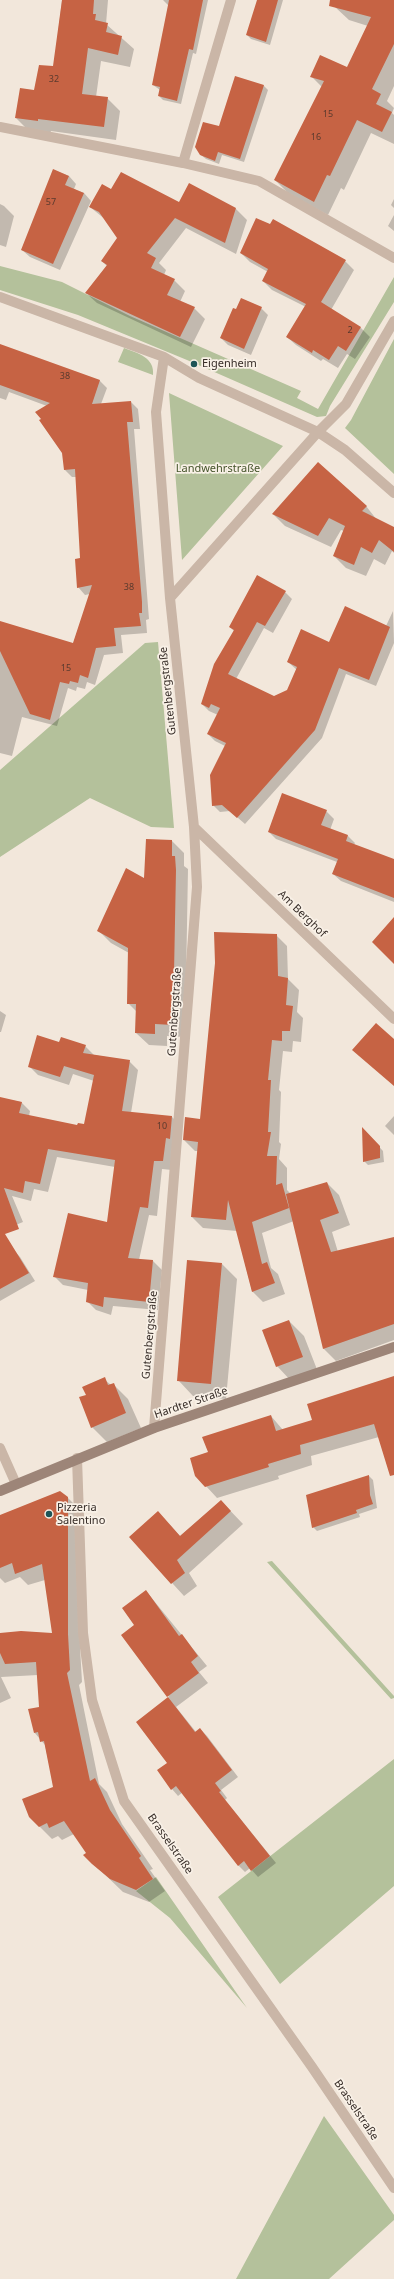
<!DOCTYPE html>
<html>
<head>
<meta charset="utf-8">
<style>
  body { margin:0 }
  canvas { display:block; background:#f2e7db }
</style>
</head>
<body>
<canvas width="394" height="2279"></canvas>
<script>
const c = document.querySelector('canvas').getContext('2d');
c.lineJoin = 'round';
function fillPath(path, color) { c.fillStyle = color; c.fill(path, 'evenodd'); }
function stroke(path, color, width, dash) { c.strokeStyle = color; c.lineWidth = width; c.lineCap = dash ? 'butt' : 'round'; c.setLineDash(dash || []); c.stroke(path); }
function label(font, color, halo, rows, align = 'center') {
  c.font = font + ' "Noto Sans",sans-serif'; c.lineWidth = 3.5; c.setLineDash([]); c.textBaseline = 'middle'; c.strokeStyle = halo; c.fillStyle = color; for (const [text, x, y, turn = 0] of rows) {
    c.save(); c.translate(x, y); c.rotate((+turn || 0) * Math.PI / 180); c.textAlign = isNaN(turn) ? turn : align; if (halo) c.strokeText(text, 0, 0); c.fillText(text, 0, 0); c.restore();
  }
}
fillPath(new Path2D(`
  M 0,266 L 62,282 L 130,316 L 301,391 L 297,398 L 318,409 L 394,277 L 394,302 L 330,406 L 326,416 L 317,417 L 187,360 L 78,315 L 0,290 Z
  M 394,339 L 394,474 L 345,428 L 351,420 Z
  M 124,348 C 138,353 155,358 153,375 L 118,362 Z
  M 169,393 L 283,446 L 182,560 Z
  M 158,642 L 174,828 L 151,827 L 90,798 L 0,857 L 0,770 L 145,643 Z
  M 272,1561 L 394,1696 L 394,1698 L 391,1699 L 267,1562 Z
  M 394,1759 L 394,1886 L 280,1984 L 218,1897 Z
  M 156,1877 L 247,2008 L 170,1918 L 136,1891 Z
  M 324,2116 L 394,2215 L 394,2220 L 329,2279 L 236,2279 Z`), '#b4c19b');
fillPath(new Path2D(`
  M 62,0 L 108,0 L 106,24 L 134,49 L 130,67 L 101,61 L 96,97 L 107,98 L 120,111 L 116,140 L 51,131 L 50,134 L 29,131 L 16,118 L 54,67 Z
  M 163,0 L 208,0 L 196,54 L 193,53 L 181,104 L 163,100 L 159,96 L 160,90 L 153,85 L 169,6 Z
  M 258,0 L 283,0 L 270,45 L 251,39 L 247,35 Z
  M 337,0 L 394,0 L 394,86 L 387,101 L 394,108 L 392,113 L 394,115 L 394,144 L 371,133 L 344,190 L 341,188 L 328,215 L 289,194 L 275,180 L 322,87 L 311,76 L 347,69 L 368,26 L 349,20 L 335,7 Z
  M 236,77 L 264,86 L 268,90 L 244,162 L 222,155 L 219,164 L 206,159 L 201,155 L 220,128 Z
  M 54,170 L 69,176 L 76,184 L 74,189 L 84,193 L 91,201 L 60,270 L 30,257 L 22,250 Z
  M 112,190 L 180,203 L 236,209 L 247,220 L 236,254 L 186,228 L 159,263 L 166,270 L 164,275 L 174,280 L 185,291 L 180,302 L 194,308 L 205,319 L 191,347 L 97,303 L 86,293 L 107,266 L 102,261 L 118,238 L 106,220 L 90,207 Z
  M 394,199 L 394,208 L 391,205 Z
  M 0,204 L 4,206 L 14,216 L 6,247 L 0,245 Z
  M 394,215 L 394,231 L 388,226 Z
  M 241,253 L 345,261 L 354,270 L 331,310 L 361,328 L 370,337 L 355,359 L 347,354 L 338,368 L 323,359 L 321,361 L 296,345 L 287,337 L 306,307 L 272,290 L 263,281 L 268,272 L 250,262 Z
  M 261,308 L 268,315 L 251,355 L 228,345 L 221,338 Z
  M 0,347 L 100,381 L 107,388 L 101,404 L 131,402 L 138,409 L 140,429 L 134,429 L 149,619 L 146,620 L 147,633 L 121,635 L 123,653 L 104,655 L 95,685 L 87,682 L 85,689 L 77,687 L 76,691 L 68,688 L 57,726 L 22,717 L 12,756 L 0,753 L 0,623 L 73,644 L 90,594 L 85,595 L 78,587 L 81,559 L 76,477 L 72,477 L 65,470 L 63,453 L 47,406 L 9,392 L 6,400 L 0,398 Z
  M 366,506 L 377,520 L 394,531 L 394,553 L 392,551 L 385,565 L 374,559 L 366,576 L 346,568 L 334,556 L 344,531 L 341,530 L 331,547 L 285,526 L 273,514 Z
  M 285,592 L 292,599 L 273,633 L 264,628 L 236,679 L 274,697 L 288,691 L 297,670 L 288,662 L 329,643 L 386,626 L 393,611 L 394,643 L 376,686 L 346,674 L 322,738 L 245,824 L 230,811 L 220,812 L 213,805 L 225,746 L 215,741 L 208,734 L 218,715 L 209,711 L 202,704 L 234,631 L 230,627 Z
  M 326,811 L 334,819 L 330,830 L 348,836 L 355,843 L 354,845 L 394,860 L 394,902 L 341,881 L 333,874 L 337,862 L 276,839 L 269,832 Z
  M 172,841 L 184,853 L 184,866 L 188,869 L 185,1037 L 167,1036 L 167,1046 L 149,1045 L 136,1033 L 137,1012 L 128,1003 L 129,953 L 111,943 L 99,931 L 145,880 Z
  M 276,935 L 287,946 L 288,979 L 299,990 L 297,1012 L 303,1018 L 301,1042 L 293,1041 L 292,1052 L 283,1051 L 279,1090 L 281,1092 L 279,1142 L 281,1144 L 279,1159 L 287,1168 L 287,1190 L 291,1194 L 327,1183 L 339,1195 L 350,1225 L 332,1232 L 338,1252 L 394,1238 L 394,1340 L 336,1361 L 324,1349 L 294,1221 L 262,1233 L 271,1268 L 278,1274 L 285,1294 L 263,1302 L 252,1291 L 237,1231 L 203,1228 L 192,1217 L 198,1151 L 195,1151 L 184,1140 L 201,1120 Z
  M 0,1011 L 6,1015 L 1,1032 L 0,1032 Z
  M 60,1043 L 85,1046 L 94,1055 L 129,1061 L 138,1070 L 131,1113 L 172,1117 L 181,1126 L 172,1170 L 162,1169 L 157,1216 L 149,1215 L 139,1260 L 153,1261 L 162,1270 L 158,1310 L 113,1306 L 111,1315 L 96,1310 L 87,1301 L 88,1290 L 63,1285 L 54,1276 L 108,1224 L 115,1167 L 57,1157 L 48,1192 L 34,1189 L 31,1201 L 12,1196 L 23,1222 L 6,1229 L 0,1223 L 0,1098 L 21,1102 L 30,1111 L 29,1116 L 78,1126 L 85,1125 L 94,1081 L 73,1074 L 69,1085 L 38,1075 L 29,1066 Z
  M 394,1116 L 394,1135 L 385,1126 Z
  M 363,1129 L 383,1151 L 384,1162 L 368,1165 L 364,1161 Z
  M 13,1249 L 20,1257 L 35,1281 L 0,1301 L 0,1258 Z
  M 222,1264 L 237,1279 L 226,1399 L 193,1396 L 178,1380 Z
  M 289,1321 L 304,1336 L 318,1372 L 292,1382 L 277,1366 Z
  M 394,1377 L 394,1451 L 379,1437 L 311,1456 L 312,1465 L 278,1476 L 279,1479 L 217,1498 L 206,1486 L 209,1453 L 271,1416 L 283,1430 L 314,1420 Z
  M 104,1379 L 111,1385 L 113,1384 L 128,1399 L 141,1428 L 107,1442 L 92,1427 L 87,1395 Z
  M 369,1476 L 373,1480 L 377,1508 L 359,1514 L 360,1517 L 317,1531 L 313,1527 Z
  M 68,1498 L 80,1510 L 80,1647 L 82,1682 L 79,1685 L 99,1784 L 107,1792 L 122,1824 L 153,1869 L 150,1870 L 165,1891 L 149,1902 L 123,1892 L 97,1867 L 74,1834 L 62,1840 L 58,1836 L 52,1839 L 30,1817 L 54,1787 L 45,1745 L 34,1732 L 40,1708 L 38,1675 L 1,1677 L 11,1698 L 0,1703 L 0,1634 L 53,1634 L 45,1580 L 28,1585 L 20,1577 L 5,1583 L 0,1578 L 0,1516 Z
  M 221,1501 L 243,1524 L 189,1573 L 197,1586 L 184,1596 L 130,1537 L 170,1525 L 180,1536 Z
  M 146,1591 L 207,1666 L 199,1672 L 208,1683 L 176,1707 L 196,1732 L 200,1729 L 207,1736 L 238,1777 L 221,1790 L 227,1798 L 225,1800 L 276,1863 L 258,1877 L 250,1868 L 245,1872 L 238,1865 L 183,1792 L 178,1796 L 172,1789 L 168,1763 L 137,1722 L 169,1697 L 122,1635 L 136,1625 Z`), '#0003');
fillPath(new Path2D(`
  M 62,0 L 94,0 L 93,14 L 96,14 L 95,20 L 108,23 L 106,32 L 122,36 L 118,55 L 88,48 L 82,94 L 108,97 L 104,127 L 38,119 L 38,121 L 15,118 L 20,88 L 34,90 L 39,65 L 53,66 Z
  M 169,0 L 203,0 L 193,50 L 189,49 L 177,101 L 158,96 L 160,87 L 152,85 Z
  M 257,0 L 278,0 L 266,42 L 246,35 Z
  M 330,0 L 394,0 L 394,44 L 372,89 L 381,94 L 376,104 L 392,112 L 382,132 L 357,120 L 330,176 L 327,175 L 314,202 L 274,180 L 324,81 L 310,77 L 320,55 L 347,67 L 371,17 L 329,6 Z
  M 235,76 L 264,85 L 240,159 L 218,152 L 215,161 L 200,155 L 195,147 L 203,122 L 219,126 Z
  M 53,169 L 69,176 L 65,185 L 84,193 L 53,264 L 21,250 Z
  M 121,172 L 179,202 L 189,183 L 236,208 L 225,243 L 175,218 L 147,253 L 156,258 L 151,268 L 175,279 L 167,295 L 195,307 L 180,337 L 85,293 L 107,265 L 101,261 L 117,238 L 99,212 L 89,207 L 102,184 L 111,189 Z
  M 256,218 L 270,224 L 273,219 L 346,260 L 321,302 L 361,327 L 346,351 L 338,346 L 329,360 L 313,350 L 312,353 L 286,337 L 306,304 L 262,281 L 268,269 L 240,253 Z
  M 241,298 L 262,307 L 244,349 L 220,338 L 233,308 L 236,309 Z
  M 0,344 L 100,380 L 92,404 L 131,401 L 133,422 L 127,422 L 142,602 L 142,613 L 139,613 L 141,626 L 114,628 L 116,646 L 96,648 L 88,678 L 80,675 L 78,683 L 70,681 L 69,684 L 60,682 L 50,720 L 30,714 L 0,651 L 0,621 L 73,643 L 92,585 L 77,588 L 75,559 L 80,558 L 75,469 L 64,470 L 62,453 L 39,420 L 41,419 L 35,412 L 50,403 L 0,385 Z
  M 318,462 L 367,506 L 362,511 L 394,527 L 394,552 L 379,540 L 372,553 L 361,547 L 354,565 L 333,556 L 345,526 L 329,518 L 318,536 L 272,514 Z
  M 257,575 L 286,591 L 265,626 L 257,622 L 228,674 L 274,696 L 287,690 L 297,667 L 287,662 L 301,629 L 329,642 L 345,606 L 390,627 L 369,680 L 339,668 L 315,730 L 237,818 L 222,805 L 212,806 L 210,775 L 226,743 L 207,734 L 220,708 L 211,704 L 209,708 L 201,704 L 214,664 L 234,630 L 229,627 Z
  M 282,793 L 327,810 L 321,825 L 348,835 L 346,841 L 394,859 L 394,898 L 332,874 L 338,859 L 268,832 Z
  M 146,839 L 172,840 L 172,856 L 175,856 L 176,870 L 173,1025 L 155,1024 L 155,1034 L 135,1033 L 136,1004 L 127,1004 L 128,948 L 97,931 L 126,868 L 144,878 Z
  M 394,917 L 394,964 L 372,942 Z
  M 214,932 L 277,934 L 278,976 L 288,978 L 286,1005 L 293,1006 L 290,1031 L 282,1031 L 282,1041 L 272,1040 L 268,1080 L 271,1080 L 268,1132 L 271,1132 L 267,1156 L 277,1156 L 276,1185 L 282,1183 L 289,1208 L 252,1222 L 262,1264 L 267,1262 L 275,1283 L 252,1292 L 228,1200 L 226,1220 L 191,1217 L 198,1142 L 183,1140 L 185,1117 L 200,1119 L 215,963 Z
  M 376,1023 L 394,1039 L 394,1086 L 352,1050 Z
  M 37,1035 L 59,1042 L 61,1037 L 86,1045 L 83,1053 L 130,1060 L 122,1111 L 172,1116 L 170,1139 L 166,1138 L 163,1161 L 154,1161 L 148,1208 L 140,1207 L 128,1258 L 153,1260 L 149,1302 L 104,1297 L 103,1307 L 86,1302 L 88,1283 L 53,1277 L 68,1213 L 107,1222 L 115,1160 L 48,1149 L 40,1184 L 25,1181 L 23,1193 L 4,1188 L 19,1229 L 5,1234 L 29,1273 L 0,1289 L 0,1097 L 22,1102 L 19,1113 L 77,1125 L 78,1123 L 84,1124 L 94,1075 L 64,1066 L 60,1077 L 28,1067 Z
  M 362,1127 L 380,1146 L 380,1158 L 363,1162 Z
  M 327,1182 L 339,1213 L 320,1220 L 331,1252 L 394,1237 L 394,1324 L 323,1349 L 286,1194 Z
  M 187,1260 L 222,1263 L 211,1384 L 177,1381 Z
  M 289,1320 L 303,1357 L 276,1367 L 262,1330 Z
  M 394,1376 L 394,1475 L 390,1476 L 374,1424 L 300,1445 L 301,1454 L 268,1464 L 269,1467 L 205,1487 L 195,1476 L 190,1458 L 208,1452 L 202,1437 L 271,1415 L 276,1431 L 312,1420 L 307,1404 Z
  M 105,1377 L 108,1385 L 114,1383 L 126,1413 L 91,1428 L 79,1397 L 86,1395 L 82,1387 Z
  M 369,1475 L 370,1495 L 373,1504 L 356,1510 L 357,1513 L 312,1528 L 306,1495 Z
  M 60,1491 L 68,1497 L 68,1634 L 70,1670 L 67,1673 L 90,1781 L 95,1778 L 110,1810 L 141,1856 L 139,1858 L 153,1879 L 136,1890 L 110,1879 L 92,1864 L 83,1855 L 86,1853 L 64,1821 L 49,1828 L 47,1823 L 39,1827 L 29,1817 L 22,1799 L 53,1787 L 44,1741 L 40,1742 L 38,1732 L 34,1733 L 28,1709 L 39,1707 L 36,1662 L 5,1664 L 0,1653 L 0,1633 L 21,1631 L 52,1633 L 42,1564 L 15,1574 L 12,1563 L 0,1568 L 0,1515 Z
  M 221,1500 L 231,1511 L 177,1560 L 185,1573 L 171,1584 L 129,1537 L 158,1511 L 180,1536 Z
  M 146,1590 L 179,1636 L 182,1634 L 198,1656 L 191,1662 L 199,1673 L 167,1697 L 121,1635 L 134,1625 L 122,1608 Z
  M 168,1697 L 195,1732 L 200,1728 L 232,1770 L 215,1783 L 221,1791 L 219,1792 L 270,1856 L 251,1871 L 244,1861 L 238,1866 L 176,1786 L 171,1790 L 157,1770 L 167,1763 L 136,1722 Z`), '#c66344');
stroke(new Path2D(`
  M 0,127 L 183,163 L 259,181 L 394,258
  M 183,163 L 231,0
  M 0,297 L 164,357 L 199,378 L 318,432 L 345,450 L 394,493
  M 170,598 L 318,432 L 346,404 L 394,321
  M 194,827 L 394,1019
  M 154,1428 L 197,887 L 194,827 L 170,598 L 156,412 L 164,357
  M 0,1448 L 16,1484
  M 77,1458 L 83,1633 L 92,1700 L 124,1801 L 312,2067 L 394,2188`), '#cab6a7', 10);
stroke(new Path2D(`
  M 0,1491 L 154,1428 L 394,1347`), '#9d8578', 10);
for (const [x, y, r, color] of [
  [194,364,4,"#1d5457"],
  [49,1514,4,"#1d5457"]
]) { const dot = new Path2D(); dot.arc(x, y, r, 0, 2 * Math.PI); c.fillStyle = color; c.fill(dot); stroke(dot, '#f9f1e7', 1.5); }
label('9px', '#5a3a2e', null, [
  ["32",54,79],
  ["15",328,114],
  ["16",316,137],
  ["57",51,202],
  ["2",350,330],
  ["38",65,376],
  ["38",129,587],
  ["15",66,668],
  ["10",162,1126]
]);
label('11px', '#362c27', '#f9f1e7', [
  ["Eigenheim",202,364],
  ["Pizzeria",57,1508],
  ["Salentino",57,1521]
], 'left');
label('11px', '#45542b', '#f9f1e7', [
  ["Landwehrstraße",218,469]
]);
label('11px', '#362c27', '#f9f1e7', [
  ["Gutenbergstraße",168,691,-96],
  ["Am Berghof",302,914,44],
  ["Gutenbergstraße",175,1012,-86],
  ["Gutenbergstraße",150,1335,-85],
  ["Hardter Straße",191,1403,-19],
  ["Brasselstraße",170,1844,55],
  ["Brasselstraße",356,2110,56]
]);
</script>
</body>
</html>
